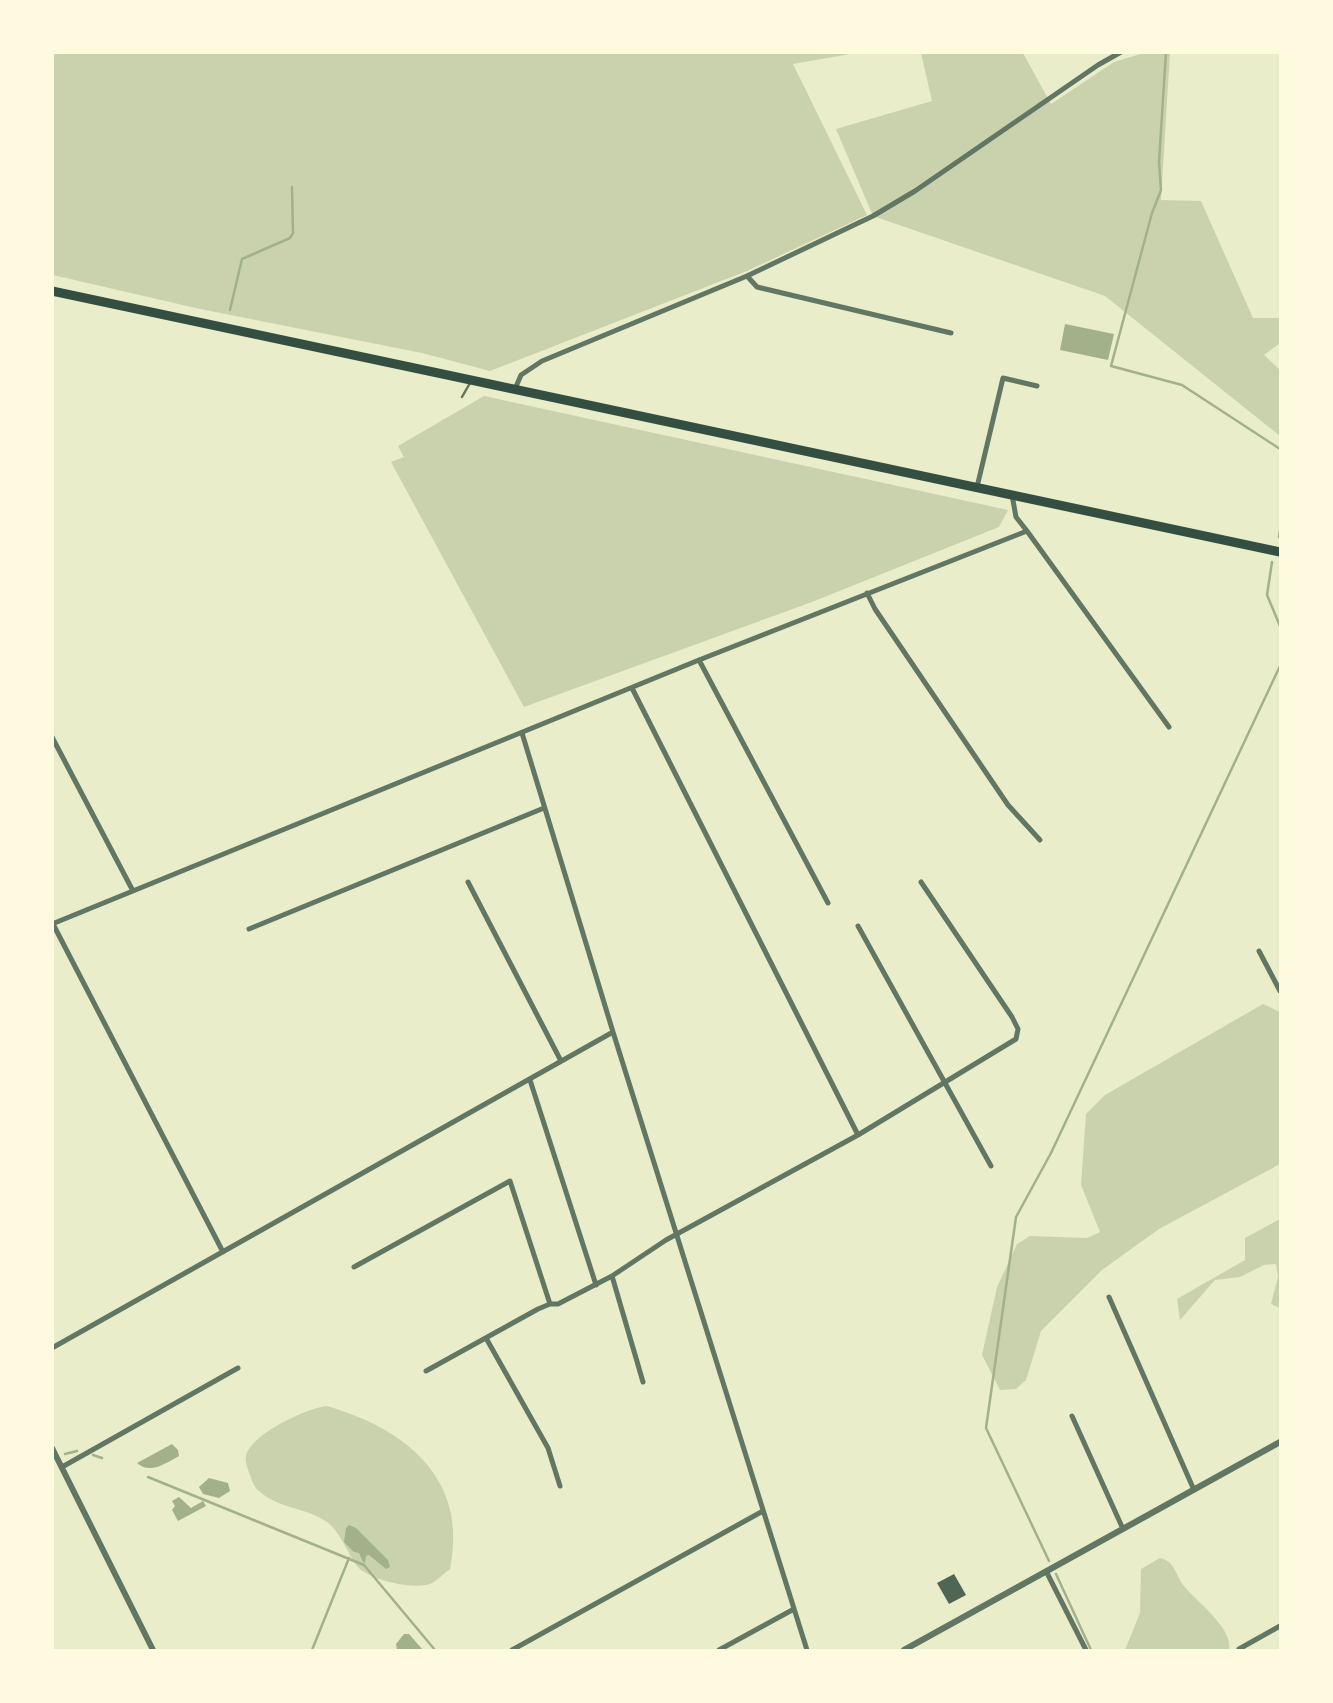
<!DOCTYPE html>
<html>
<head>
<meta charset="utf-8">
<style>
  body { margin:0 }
  #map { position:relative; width:1333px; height:1703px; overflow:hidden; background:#e9edc9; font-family:"Titillium Web",sans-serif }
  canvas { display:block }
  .frame { position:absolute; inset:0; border:54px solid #fefae0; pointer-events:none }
</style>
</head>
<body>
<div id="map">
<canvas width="1333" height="1703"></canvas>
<div class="frame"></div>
</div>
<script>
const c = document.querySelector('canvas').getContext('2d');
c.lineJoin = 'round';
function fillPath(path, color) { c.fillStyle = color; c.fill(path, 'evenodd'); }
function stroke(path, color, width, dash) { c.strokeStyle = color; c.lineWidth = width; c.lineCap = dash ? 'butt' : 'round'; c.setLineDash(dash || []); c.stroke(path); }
fillPath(new Path2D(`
  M 53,52 L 856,53 L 793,64 L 867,215 L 747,271 L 490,371 L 422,353 L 200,309 L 53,275 Z
  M 921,53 L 1023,53 L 1051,104 L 1114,62 L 1144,53 L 1170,53 L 1161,200 L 1201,201 L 1253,318 L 1280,318 L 1280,343 L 1264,355 L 1280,370 L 1280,436 L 1105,296 L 873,216 L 836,129 L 932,101 Z
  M 484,396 L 1008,510 L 999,527 L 812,602 L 524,707 L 391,462 L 404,457 L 398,446 Z
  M 1263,1004 L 1280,1012 L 1280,1164 L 1159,1229 L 1102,1270 L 1041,1331 L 1026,1380 L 1016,1389 L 1000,1390 L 982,1355 L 997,1287 L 1017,1244 L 1030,1236 L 1087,1238 L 1100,1232 L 1081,1185 L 1086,1114 L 1105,1095 Z
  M 1280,1219 L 1280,1308 L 1271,1304 L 1278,1277 L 1276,1264 L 1264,1265 L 1240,1277 L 1215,1280 L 1180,1320 L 1177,1299 L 1245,1260 L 1245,1238 Z
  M 327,1406 C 406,1429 469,1479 450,1569 C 444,1573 438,1580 432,1583 C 415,1591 368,1580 357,1566 C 349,1555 338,1529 327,1522 C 305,1507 279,1509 259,1491 C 254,1487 252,1481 250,1475 C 248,1469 245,1463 246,1456 C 251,1434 307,1408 327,1406 Z
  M 1160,1558 C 1175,1561 1175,1575 1184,1586 C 1196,1601 1234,1629 1229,1650 L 1125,1650 L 1140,1613 L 1141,1569 Z`), '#cad2ad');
fillPath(new Path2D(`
  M 1065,324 L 1114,334 L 1108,360 L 1060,350 Z
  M 172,1444 L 178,1450 L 179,1456 C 166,1463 150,1475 137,1463 Z
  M 209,1478 L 228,1483 L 230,1491 L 219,1498 L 203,1494 L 199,1487 Z
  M 179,1497 L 191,1508 L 203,1501 L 206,1506 L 178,1521 L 172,1510 L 175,1506 L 172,1501 Z
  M 349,1525 L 356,1528 L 388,1560 L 390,1567 L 386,1569 L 369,1555 L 366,1556 L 365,1563 L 363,1562 L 359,1553 L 354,1552 L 344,1542 L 346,1528 Z
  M 404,1634 L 409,1634 L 423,1650 L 397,1650 L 396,1644 Z`), '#a3b18a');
stroke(new Path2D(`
  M 1166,52 L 1159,162 L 1161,190 L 1152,213 L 1111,366 L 1182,385 L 1280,449
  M 230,310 L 242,259 L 290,238 L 293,233 L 292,187
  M 1279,537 L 1280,530
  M 1272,562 L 1267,595 L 1280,626
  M 65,1454 L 77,1451
  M 93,1455 L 102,1458
  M 148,1477 L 364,1565 L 435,1650
  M 1049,1561 L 986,1428 L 1016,1217 L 1051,1153 L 1280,666
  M 1056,1574 L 1091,1650
  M 312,1650 L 349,1558`), '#a3b18a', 2.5);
fillPath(new Path2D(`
  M 954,1574 L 966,1595 L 949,1604 L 937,1583 Z`), '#4f6655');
stroke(new Path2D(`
  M 462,397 L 470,383`), '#617663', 2.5);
stroke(new Path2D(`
  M 747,276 L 757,287 L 951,333
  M 515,389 L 521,375 L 542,361 L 747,276 L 873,216 L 915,191 L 1098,65 L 1121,52
  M 977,487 L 1003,378 L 1037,386
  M 1027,531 L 1169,727
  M 867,593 L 875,609 L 1008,805 L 1040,840
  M 699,660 L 828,903
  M 632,688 L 858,1135
  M 522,733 L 613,1032 L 807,1650
  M 52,737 L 133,891
  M 468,882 L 561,1061
  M 52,924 L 699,660 L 1027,531 L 1016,517 L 1012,495
  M 53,924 L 223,1252
  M 858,926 L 991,1166
  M 249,929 L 544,808
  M 1259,951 L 1280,991
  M 530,1080 L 596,1285
  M 354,1267 L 510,1181 L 550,1304
  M 612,1276 L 643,1382
  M 1109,1297 L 1194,1490
  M 486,1338 L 548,1448 L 560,1486
  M 52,1348 L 613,1032
  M 426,1371 L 538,1309 L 550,1304 L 558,1304 L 612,1276 L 666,1240 L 858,1135 L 1016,1039 L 1018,1029 L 1012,1017 L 921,882
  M 1072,1416 L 1123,1529
  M 62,1467 L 238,1368
  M 1046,1571 L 1086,1650
  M 1239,1649 L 1280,1626
  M 512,1650 L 763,1511
  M 719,1650 L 794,1609`), '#617663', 5);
stroke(new Path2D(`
  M 52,1448 L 153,1650
  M 904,1650 L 1280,1442`), '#617663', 6);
stroke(new Path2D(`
  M 52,291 L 1280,552`), '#344e41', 9);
</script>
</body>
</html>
